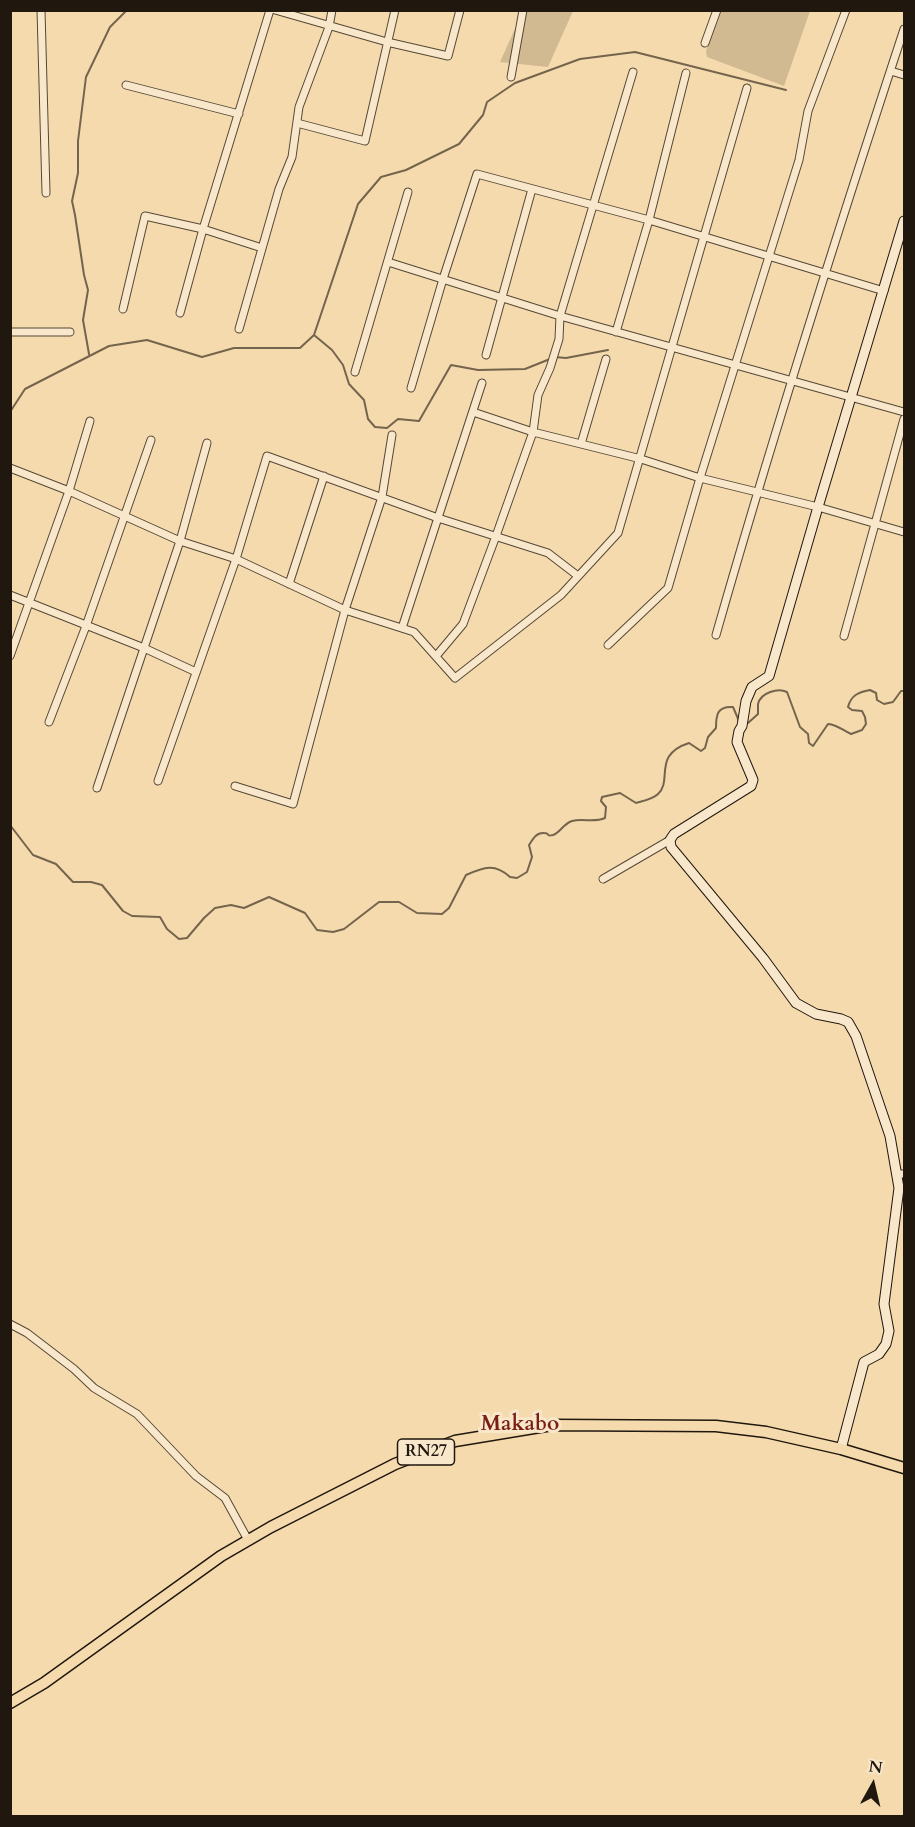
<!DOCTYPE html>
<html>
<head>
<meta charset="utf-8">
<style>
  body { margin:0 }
  #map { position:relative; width:915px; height:1827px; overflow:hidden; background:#f5daad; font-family:Cardo,serif }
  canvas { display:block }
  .frame { position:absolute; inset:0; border:12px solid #20170f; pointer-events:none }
  .north { position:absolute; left:843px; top:1755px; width:60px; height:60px; -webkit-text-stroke:4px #f8e7ca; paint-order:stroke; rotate:8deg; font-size:16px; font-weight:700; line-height:24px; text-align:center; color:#20170f }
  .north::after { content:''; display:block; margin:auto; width:21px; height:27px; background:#20170f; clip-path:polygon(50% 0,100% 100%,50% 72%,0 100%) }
</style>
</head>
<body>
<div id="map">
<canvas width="915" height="1827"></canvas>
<div class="frame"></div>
<div class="north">N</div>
</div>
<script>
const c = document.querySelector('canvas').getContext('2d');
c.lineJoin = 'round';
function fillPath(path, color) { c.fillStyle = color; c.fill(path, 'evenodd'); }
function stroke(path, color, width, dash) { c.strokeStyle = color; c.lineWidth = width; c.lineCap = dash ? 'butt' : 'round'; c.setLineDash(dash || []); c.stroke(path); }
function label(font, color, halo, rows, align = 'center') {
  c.font = font + ' Cardo,serif'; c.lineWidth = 6; c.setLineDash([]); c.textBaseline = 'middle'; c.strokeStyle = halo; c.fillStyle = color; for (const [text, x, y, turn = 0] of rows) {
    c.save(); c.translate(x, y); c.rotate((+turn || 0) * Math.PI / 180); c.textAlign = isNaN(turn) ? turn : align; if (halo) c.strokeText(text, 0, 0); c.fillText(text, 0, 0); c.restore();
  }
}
fillPath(new Path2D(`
  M 722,10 L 810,11 L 784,86 L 707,57 L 706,51 Z
  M 523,11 L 573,11 L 548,67 L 500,62 Z`), '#d1b992');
stroke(new Path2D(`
  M 314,335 L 332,350 L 343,365 L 349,384 L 364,400 L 368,419 L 375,427 L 387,428 L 398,419 L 419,421 L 451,365 L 478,370 L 525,369 L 555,357 L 566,358 L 608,350
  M 89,354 L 83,320 L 88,290 L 84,275 L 75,215 L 72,201 L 78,173 L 78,141 L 86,77 L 110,27 L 127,10
  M 10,412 L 25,389 L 109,346 L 147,340 L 202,357 L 234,348 L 300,348 L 314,335 L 358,204 L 381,177 L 406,170 L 459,144 L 483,115 L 487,102 L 515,83 L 580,59 L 635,52 L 786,90
  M 745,722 L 748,723 L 758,714 C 758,713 758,705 758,704 C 761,692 778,688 787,692 L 800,727 L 808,734 L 809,743 L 813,746 L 828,724 C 838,725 842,730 851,734 L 862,730 L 866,724 L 865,717 L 862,711 L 852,710 L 848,707 C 851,695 859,692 870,690 L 876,693 L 877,700 L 884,704 L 893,702 L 901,691 L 904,691
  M 10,825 L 33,855 L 56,864 L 73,882 L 91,882 L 102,885 L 123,911 L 132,916 L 160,917 L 167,929 L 179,939 L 187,938 L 204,918 L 215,908 L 231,905 L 244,908 L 269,897 L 305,913 L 317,930 L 333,932 L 344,929 L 379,902 L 399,902 L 417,913 L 442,914 L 449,908 L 466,875 C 484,867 495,863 510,877 L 517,878 L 527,872 L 532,857 L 529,845 C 533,839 536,833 543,833 C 552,833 544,837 553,835 C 560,833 563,824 572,821 C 583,818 594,823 605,818 L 606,807 L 601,801 L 602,797 L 620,793 L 636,803 C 643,801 653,799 658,794 C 673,780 652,755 689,743 L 701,751 L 705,748 L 708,737 L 716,728 C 716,715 717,706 733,707 L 739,721`), '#75644d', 2);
const street = new Path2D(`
  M 41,10 L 46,193
  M 275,10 L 387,42 L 448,56 L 460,10
  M 705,43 L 717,10
  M 891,71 L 904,75
  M 511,77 L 523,10
  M 126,85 L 239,114
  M 297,123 L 365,141 L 395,10
  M 388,262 L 560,316 L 904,412
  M 123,309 L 145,216 L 203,229 L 262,248
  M 180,313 L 203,229 L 270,10
  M 239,329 L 279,189 L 292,157 L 299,107 L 329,27 L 332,10
  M 10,332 L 70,332
  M 616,332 L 649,220 L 686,73
  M 486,355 L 532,189
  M 355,372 L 408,192
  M 411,388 L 443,279 L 477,174 L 649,220 L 884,291
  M 473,412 L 533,432 L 641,459 L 700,478 L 818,507 L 904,532
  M 581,444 L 606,359
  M 10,468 L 69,491 L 180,541 L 236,559 L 345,610 L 414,632 L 455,678 L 561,595 L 618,533 L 747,88
  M 289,584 L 324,476
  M 10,595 L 144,648 L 196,672
  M 402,628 L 482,383
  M 716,635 C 774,431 838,230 904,29
  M 844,636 L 904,419
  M 608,645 L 668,588 L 700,478 L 799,160 L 808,111 L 846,10
  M 437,655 L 463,624 L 496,536 L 533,432 L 538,395 L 550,368 L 559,339 L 560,316 L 633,72
  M 10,656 L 69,491 L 90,421
  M 49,722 L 86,626 L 151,440
  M 158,781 L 236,559 L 267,456 L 438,518 L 548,553 L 578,576
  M 235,786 L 293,804 L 345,610 L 382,497 L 392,435
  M 97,788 L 180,541 L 207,443
  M 603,879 L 670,840
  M 898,1174 L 904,1174
  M 10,1324 L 27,1333 L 74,1369 L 94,1388 L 137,1414 L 196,1476 L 225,1498 L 248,1540`);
const secondary = new Path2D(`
  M 841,1449 L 864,1362 L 879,1354 L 886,1344 L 889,1331 L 884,1304 L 899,1188 L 890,1136 L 856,1036 L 848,1022 L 841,1019 L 816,1014 L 796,1003 L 763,958 L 671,847 L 670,840 L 674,834 L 751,786 L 753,780 L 737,742 L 739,731 L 742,726 L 746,701 L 752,687 L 769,676 L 818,507 L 904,221`);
const primary = new Path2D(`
  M 10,1703 L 44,1683 L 221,1556 L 271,1527 L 395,1464 L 455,1441 L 552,1425 L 716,1426 L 766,1432 L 841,1449 L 904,1468`);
stroke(street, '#554836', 9);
stroke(secondary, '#20170f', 11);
stroke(primary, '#20170f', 13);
stroke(street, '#f8e7ca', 7);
stroke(secondary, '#f8e7ca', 9);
stroke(primary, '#f5daad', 10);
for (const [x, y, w] of [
  [426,1452,57]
]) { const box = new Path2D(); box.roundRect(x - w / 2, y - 13, w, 26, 4.5); c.fillStyle = '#f8e7ca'; c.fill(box); stroke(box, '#20170f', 1.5); }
label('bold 16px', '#20170f', null, [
  ["RN27",426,1452]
]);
label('bold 21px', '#7a1f14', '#f8e7ca', [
  ["Makabo",520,1425]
]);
</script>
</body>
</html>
